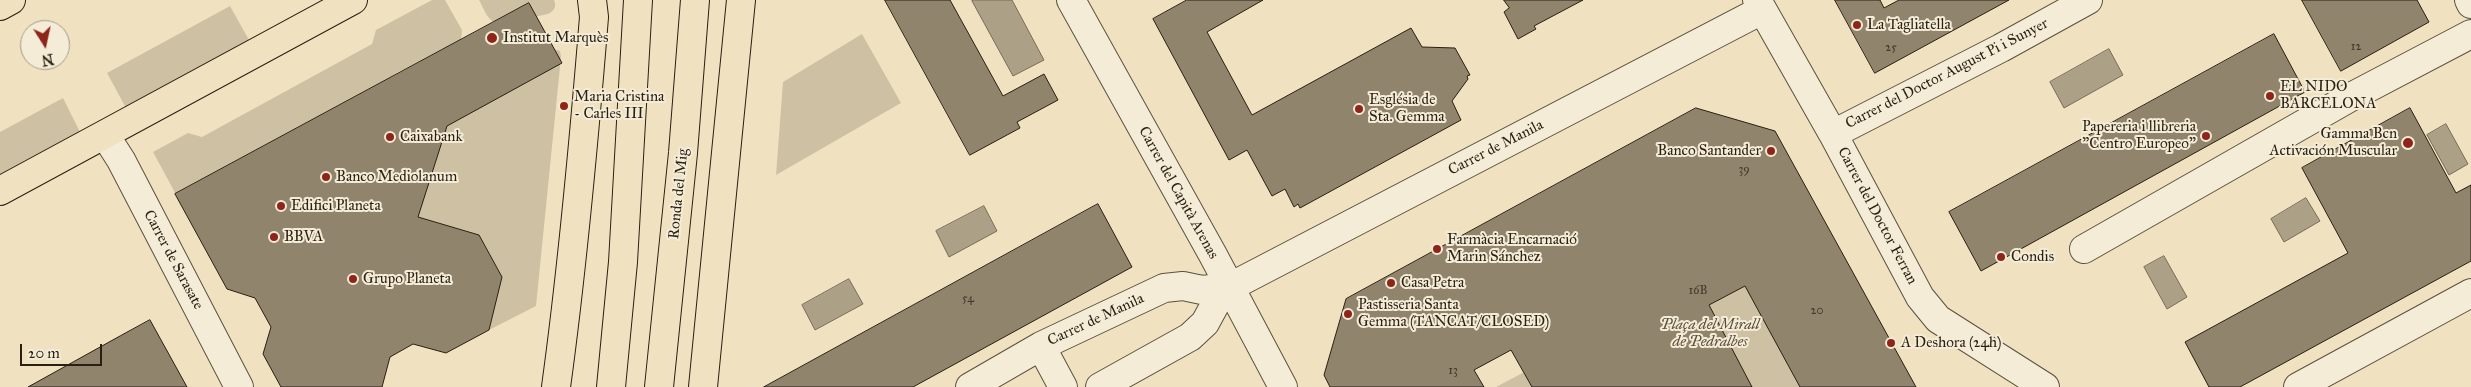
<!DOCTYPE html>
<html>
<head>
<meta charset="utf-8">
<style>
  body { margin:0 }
  #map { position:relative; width:2471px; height:387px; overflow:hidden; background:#f0e2c1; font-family:"IM FELL Great Primer",serif }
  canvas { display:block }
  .north { position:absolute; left:20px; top:20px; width:50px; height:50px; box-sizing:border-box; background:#f5ecd7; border:1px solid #a39a88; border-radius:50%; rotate:170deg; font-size:14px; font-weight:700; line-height:20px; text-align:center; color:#291f12 }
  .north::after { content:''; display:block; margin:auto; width:18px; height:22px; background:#8f2418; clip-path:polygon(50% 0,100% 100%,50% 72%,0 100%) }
  .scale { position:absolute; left:20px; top:344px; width:82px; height:22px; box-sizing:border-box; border:2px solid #291f12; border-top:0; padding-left:6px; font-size:15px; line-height:18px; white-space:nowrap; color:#291f12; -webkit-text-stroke:4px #f5ecd7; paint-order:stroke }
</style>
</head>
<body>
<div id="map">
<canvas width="2471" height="387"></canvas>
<div class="north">N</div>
<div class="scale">20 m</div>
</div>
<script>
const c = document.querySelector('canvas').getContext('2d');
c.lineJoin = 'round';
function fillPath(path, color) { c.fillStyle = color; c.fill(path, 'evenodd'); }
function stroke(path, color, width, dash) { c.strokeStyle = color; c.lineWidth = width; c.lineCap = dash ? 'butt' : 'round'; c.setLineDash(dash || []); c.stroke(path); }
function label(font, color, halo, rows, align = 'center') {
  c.font = font + ' "IM FELL Great Primer",serif'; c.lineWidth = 4; c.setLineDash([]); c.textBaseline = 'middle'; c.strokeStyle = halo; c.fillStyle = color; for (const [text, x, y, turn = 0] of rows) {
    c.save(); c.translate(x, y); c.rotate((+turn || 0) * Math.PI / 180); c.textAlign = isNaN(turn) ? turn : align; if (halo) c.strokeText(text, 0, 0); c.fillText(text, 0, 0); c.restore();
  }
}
fillPath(new Path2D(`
  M 432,0 L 445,0 L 462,30 L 461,40 L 456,45 L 397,73 L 385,84 L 223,194 L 206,250 L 153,152 L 188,133 L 202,137 L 372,44 L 376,30 Z
  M 479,0 L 554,0 C 557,7 554,11 548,14 L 501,24 C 488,23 485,11 479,0 Z
  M 230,6 L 249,40 L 126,108 L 107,73 Z
  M 862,34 L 901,103 L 776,175 L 783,82 Z
  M 551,48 L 560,51 L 561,57 L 536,306 L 489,330 L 502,277 L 479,235 L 425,219 L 388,239 L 425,96 Z
  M 63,98 L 80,132 L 0,176 L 0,132 Z
  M 1821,215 L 1800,387 L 1496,387 Z`), '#cec1a3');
const water = new Path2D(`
  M 975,0 L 1012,0 L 1044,60 L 1013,76 L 972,1 Z
  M 2109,49 L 2123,75 L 2064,108 L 2050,82 Z
  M 2446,124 L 2468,164 L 2449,175 L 2427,135 Z
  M 2306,198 L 2320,221 L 2284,242 L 2271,219 Z
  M 984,206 L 997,231 L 949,257 L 936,231 Z
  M 2164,256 L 2187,297 L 2167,309 L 2144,267 Z
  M 849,279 L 863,304 L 815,330 L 802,305 Z`);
fillPath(water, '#aca086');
stroke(water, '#786c58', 1);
const building = new Path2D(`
  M 885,0 L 950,0 L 1003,96 L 1044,74 L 1058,100 L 1017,122 L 1020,128 L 970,155 Z
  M 1187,0 L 1263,0 L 1207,32 L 1252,115 L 1411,28 L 1422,47 L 1455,48 L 1470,75 L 1467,76 L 1468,79 L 1452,101 L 1461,120 L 1300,208 L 1298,204 L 1294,207 L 1285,189 L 1272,196 L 1247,150 L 1229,160 L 1153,19 Z
  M 1504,0 L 1583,0 L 1534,26 L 1536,29 L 1518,39 L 1504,12 L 1509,8 Z
  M 1835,0 L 1880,0 L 1884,8 L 1899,0 L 2009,0 L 1875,73 Z
  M 2302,0 L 2417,0 L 2429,22 L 2341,71 Z
  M 529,3 L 562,63 L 447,126 L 418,217 L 479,235 L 502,277 L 489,330 L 446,353 L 413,344 L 390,357 L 382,387 L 281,387 L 263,354 L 271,327 L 255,298 L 227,289 L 175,194 Z
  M 2274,34 L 2305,92 L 1981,271 L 1949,212 Z
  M 1696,108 L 1775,131 L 1916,387 L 1800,387 L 1745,286 L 1709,305 L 1752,387 L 1532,387 L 1511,350 L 1474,370 L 1484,387 L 1330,387 L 1324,375 L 1346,299 Z
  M 2410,108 L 2456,193 L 2471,185 L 2471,261 L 2240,387 L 2209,387 L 2185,342 L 2348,253 L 2302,168 Z
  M 1098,204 L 1132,267 L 913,387 L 764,387 Z
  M 150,320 L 187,387 L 28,387 L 120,336 Z`);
fillPath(building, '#90846d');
stroke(building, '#291f12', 1);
const minor = new Path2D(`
  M 1071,0 L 1213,255 L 1283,387
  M 1757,0 L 1833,134 L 1920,297 L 1938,319 L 2045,387
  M 2469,0 L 2471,4
  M 1833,134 L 2001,48 L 2088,0
  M 105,135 L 121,160 L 239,387
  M 2084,249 L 2349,98 L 2471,34
  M 1041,346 L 1063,387
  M 970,387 L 1041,346 L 1164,288 L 1183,286 L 1202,290 L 1230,287
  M 1100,387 L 1190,337 L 1205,323 L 1217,301 L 1230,287 L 1762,10
  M 2298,387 L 2471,293`);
const major = new Path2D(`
  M 0,6 L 11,0
  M 0,191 L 353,0
  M 556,387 C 573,264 584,140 594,17 L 592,0
  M 611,387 L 623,262 L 638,0
  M 659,387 L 683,153 L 695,0
  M 703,387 L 741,0`);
stroke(minor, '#5b503e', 30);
stroke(major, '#291f12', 30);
stroke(minor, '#f5ecd7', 28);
stroke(major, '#f0e2c1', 28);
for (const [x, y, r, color] of [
  [1857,25,5,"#8f2418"],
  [492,38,6,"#8f2418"],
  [2270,96,5,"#8f2418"],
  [564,106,5,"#8f2418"],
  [1359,109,5,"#8f2418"],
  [2206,136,5,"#8f2418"],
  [390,137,5,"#8f2418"],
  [2408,143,6,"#8f2418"],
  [1771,151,5,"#8f2418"],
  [326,177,5,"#8f2418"],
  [281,206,5,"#8f2418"],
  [274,237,5,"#8f2418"],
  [1437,249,5,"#8f2418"],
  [2001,257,5,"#8f2418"],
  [353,279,5,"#8f2418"],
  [1391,283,5,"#8f2418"],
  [1348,314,5,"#8f2418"],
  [1891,343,5,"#8f2418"]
]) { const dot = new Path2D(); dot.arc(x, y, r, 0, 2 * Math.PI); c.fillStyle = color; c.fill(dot); stroke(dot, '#f5ecd7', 2); }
label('12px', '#433829', null, [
  ["12",2356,47],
  ["25",1891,48],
  ["39",1744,170],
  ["16B",1698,291],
  ["54",968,299],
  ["20",1817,311],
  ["13",1453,371]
]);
label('15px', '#291f12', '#f5ecd7', [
  ["La Tagliatella",1867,25],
  ["Institut Marquès",503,38],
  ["EL NIDO",2280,87],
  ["BARCELONA",2280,104],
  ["Maria Cristina",574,97],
  ["- Carles III",574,114],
  ["Església de",1369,100],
  ["Sta. Gemma",1369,117],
  ["Papereria i llibreria",2196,127,"right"],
  ["\"Centro Europeo\"",2196,144,"right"],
  ["Gamma Bcn",2397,134,"right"],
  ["Activación Muscular",2397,151,"right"],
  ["Caixabank",400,137],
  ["Banco Santander",1761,151,"right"],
  ["Banco Mediolanum",336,177],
  ["Edifici Planeta",291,206],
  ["BBVA",284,237],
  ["Farmàcia Encarnació",1447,240],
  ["Marin Sánchez",1447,257],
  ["Condis",2011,257],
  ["Grupo Planeta",363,279],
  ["Casa Petra",1401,283],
  ["Pastisseria Santa",1358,305],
  ["Gemma (TANCAT/CLOSED)",1358,322],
  ["A Deshora (24h)",1901,343]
], 'left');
label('15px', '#291f12', '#f5ecd7', [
  ["Carrer del Doctor August Pi i Sunyer",1947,74,-27],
  ["Carrer de Manila",1496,148,-27],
  ["Carrer del Capità Arenas",1178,193,61],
  ["Ronda del Mig",679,194,-84],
  ["Carrer del Doctor Ferran",1877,216,62],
  ["Carrer de Sarasate",173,260,62],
  ["Carrer de Manila",1096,320,-25]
]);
label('italic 15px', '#5b503e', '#f5ecd7', [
  ["Plaça del Mirall",1710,325],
  ["de Pedralbes",1710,342]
]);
</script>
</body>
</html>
